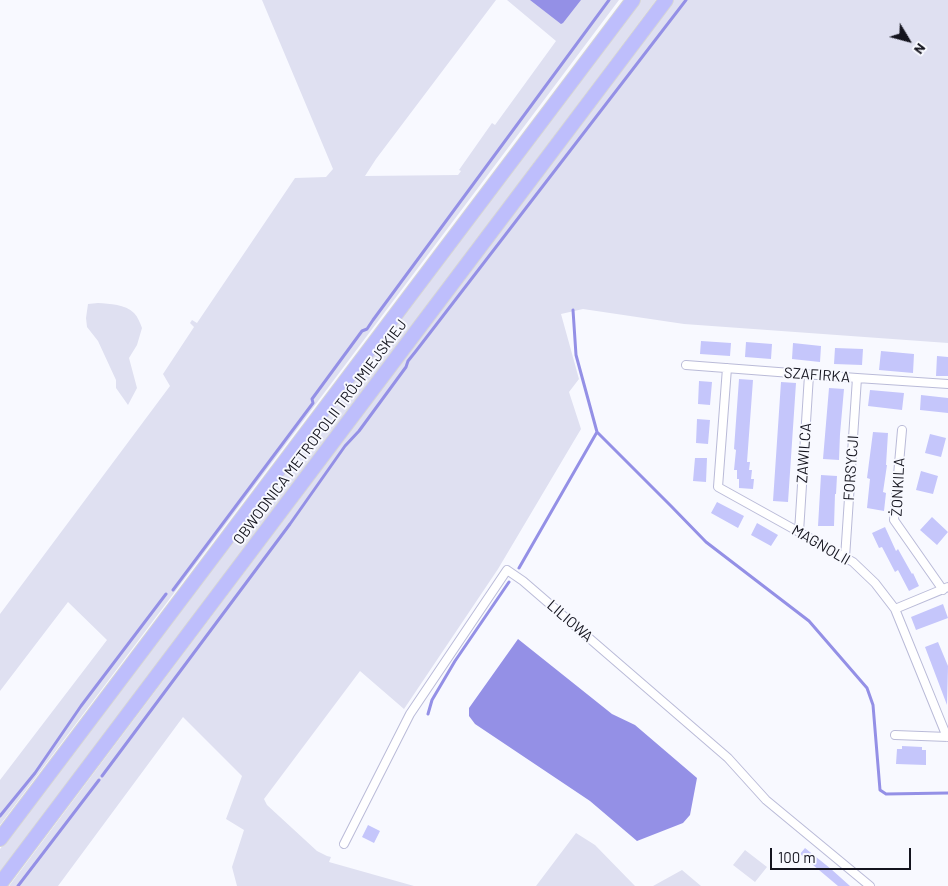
<!DOCTYPE html>
<html>
<head>
<meta charset="utf-8">
<style>
  body { margin:0 }
  #map { position:relative; width:948px; height:886px; overflow:hidden; background:#f8f9ff; font-family:Barlow,sans-serif }
  canvas { display:block }
  .north { position:absolute; left:883px; top:15px; width:50px; height:50px; -webkit-text-stroke:4px #f8f9ff; paint-order:stroke; rotate:127deg; font-size:14px; font-weight:700; line-height:20px; text-align:center; color:#14141e }
  .north::after { content:''; display:block; margin:auto; width:18px; height:22px; background:#14141e; clip-path:polygon(50% 0,100% 100%,50% 72%,0 100%) }
  .scale { position:absolute; left:770px; top:848px; width:141px; height:22px; box-sizing:border-box; border:2px solid #14141e; border-top:0; padding-left:6px; font-size:15px; line-height:18px; white-space:nowrap; color:#14141e; -webkit-text-stroke:4px #f8f9ff; paint-order:stroke }
</style>
</head>
<body>
<div id="map">
<canvas width="948" height="886"></canvas>
<div class="north">N</div>
<div class="scale">100 m</div>
</div>
<script>
const c = document.querySelector('canvas').getContext('2d');
c.lineJoin = 'round';
function fillPath(path, color) { c.fillStyle = color; c.fill(path, 'evenodd'); }
function stroke(path, color, width, dash) { c.strokeStyle = color; c.lineWidth = width; c.lineCap = dash ? 'butt' : 'round'; c.setLineDash(dash || []); c.stroke(path); }
function label(font, color, halo, rows, align = 'center') {
  c.font = font + ' Barlow,sans-serif'; c.lineWidth = 4; c.setLineDash([]); c.textBaseline = 'middle'; c.strokeStyle = halo; c.fillStyle = color; for (const [text, x, y, turn = 0] of rows) {
    c.save(); c.translate(x, y); c.rotate((+turn || 0) * Math.PI / 180); c.textAlign = isNaN(turn) ? turn : align; if (halo) c.strokeText(text, 0, 0); c.fillText(text, 0, 0); c.restore();
  }
}
fillPath(new Path2D(`
  M 262,0 L 496,0 L 376,159 L 365,176 L 458,175 L 461,171 L 459,170 L 492,123 L 495,125 L 556,41 L 507,0 L 619,0 L 0,825 L 0,780 L 107,640 L 68,602 L 0,691 L 0,614 L 170,386 L 163,374 L 194,327 L 190,323 L 192,320 L 197,323 L 295,178 L 326,177 L 333,169 Z
  M 637,0 L 656,0 L 0,875 L 0,849 Z
  M 674,0 L 948,0 L 948,343 L 684,324 L 583,309 L 561,314 L 579,379 L 569,392 L 581,429 L 498,569 L 404,709 L 360,671 L 264,799 L 267,805 L 317,851 L 327,856 L 331,857 L 329,862 L 414,886 L 237,886 L 232,867 L 244,830 L 226,819 L 242,776 L 183,717 L 58,886 L 9,886 Z
  M 98,303 C 110,304 125,304 134,313 C 138,317 140,323 142,328 L 137,345 L 129,358 L 137,388 L 128,405 L 116,388 L 116,380 L 98,341 L 87,327 L 86,318 L 88,304 Z
  M 576,833 L 595,845 L 635,886 L 536,886 Z
  M 745,850 L 767,867 L 755,882 L 733,865 Z
  M 682,870 L 701,886 L 653,886 Z`), '#dfe0f1');
fillPath(new Path2D(`
  M 530,0 L 581,0 L 563,23 L 561,24 Z
  M 518,639 L 612,714 L 635,725 L 697,778 L 690,815 L 683,823 L 637,841 L 590,801 L 475,724 L 469,716 L 469,708 Z`), '#9490e6');
stroke(new Path2D(`
  M 597,432 L 671,506 L 706,542 L 809,621 L 867,688 L 873,705 L 880,790 L 886,794 L 948,793
  M 519,568 L 597,432 L 576,355 L 573,310
  M 173,590 L 313,403 L 312,399 L 362,331 L 367,329 L 373,320 L 609,0
  M 428,714 L 432,700 L 455,661 L 509,582
  M 102,776 L 290,524 L 345,446 L 359,431 L 406,367 L 408,361 L 416,351 L 686,0
  M 0,816 L 35,773 L 81,706 L 166,594
  M 18,886 L 99,780`), '#9490e6', 3);
fillPath(new Path2D(`
  M 701,341 L 731,343 L 730,356 L 700,354 Z
  M 746,342 L 772,344 L 771,359 L 745,357 Z
  M 793,343 L 821,346 L 820,362 L 792,359 Z
  M 835,348 L 863,349 L 862,365 L 834,364 Z
  M 881,351 L 914,354 L 913,373 L 879,370 Z
  M 937,356 L 948,357 L 948,376 L 936,376 Z
  M 739,379 L 753,380 L 747,462 L 750,462 L 749,470 L 752,470 L 751,479 L 754,479 L 753,489 L 739,488 L 739,479 L 737,479 L 737,470 L 734,470 L 736,450 L 734,449 Z
  M 699,381 L 712,382 L 710,405 L 698,404 Z
  M 781,382 L 796,383 L 788,502 L 773,501 Z
  M 829,388 L 844,389 L 840,434 L 839,460 L 823,459 Z
  M 870,390 L 904,393 L 902,410 L 868,406 Z
  M 921,395 L 948,398 L 948,413 L 920,410 Z
  M 697,419 L 710,420 L 708,444 L 696,443 Z
  M 873,432 L 888,433 L 886,465 L 887,465 L 883,492 L 886,493 L 884,511 L 867,508 L 870,479 L 867,478 Z
  M 930,434 L 946,438 L 941,457 L 925,453 Z
  M 695,458 L 707,458 L 706,482 L 693,481 Z
  M 921,471 L 938,476 L 933,494 L 916,490 Z
  M 821,475 L 837,476 L 836,494 L 835,494 L 834,526 L 818,526 Z
  M 717,502 L 744,516 L 738,528 L 711,513 Z
  M 932,517 L 948,532 L 937,545 L 920,530 Z
  M 757,523 L 778,535 L 771,546 L 751,535 Z
  M 885,527 L 896,551 L 898,549 L 912,574 L 913,573 L 919,586 L 909,591 L 898,570 L 895,572 L 882,547 L 879,548 L 872,533 Z
  M 943,604 L 948,618 L 916,630 L 911,617 Z
  M 938,642 L 948,666 L 947,705 L 925,647 Z
  M 902,746 L 922,747 L 922,750 L 926,750 L 926,765 L 896,764 L 897,749 L 902,749 Z
  M 368,825 L 380,831 L 374,843 L 362,837 Z
  M 805,848 L 831,869 L 850,886 L 838,886 L 800,854 Z`), '#c5c6fb');
const minor = new Path2D(`
  M 686,365 L 857,378 L 948,384
  M 727,368 L 718,487 L 853,562 L 875,583 L 895,609 L 947,737
  M 902,430 L 894,520 L 943,590
  M 799,532 L 809,375
  M 845,558 L 857,378
  M 895,609 L 948,587
  M 895,735 L 948,737
  M 344,844 L 410,714 L 507,570 L 523,581 L 728,758 L 766,800 L 870,886`);
const motorway = new Path2D(`
  M 0,839 L 633,0
  M 0,884 L 666,0`);
stroke(minor, '#babbd8', 10);
stroke(motorway, '#d5d5d6', 16);
stroke(minor, '#fff', 8);
stroke(motorway, '#bebefc', 14);
label('15px', '#14141e', '#f8f9ff', [
  ["SZAFIRKA",817,375,4],
  ["OBWODNICA METROPOLII TRÓJMIEJSKIEJ",320,432,-53],
  ["ZAWILCA",804,453,-86],
  ["FORSYCJI",851,468,-86],
  ["ŻONKILA",898,487,-87],
  ["MAGNOLII",821,545,30],
  ["LILIOWA",570,621,41]
]);
</script>
</body>
</html>
